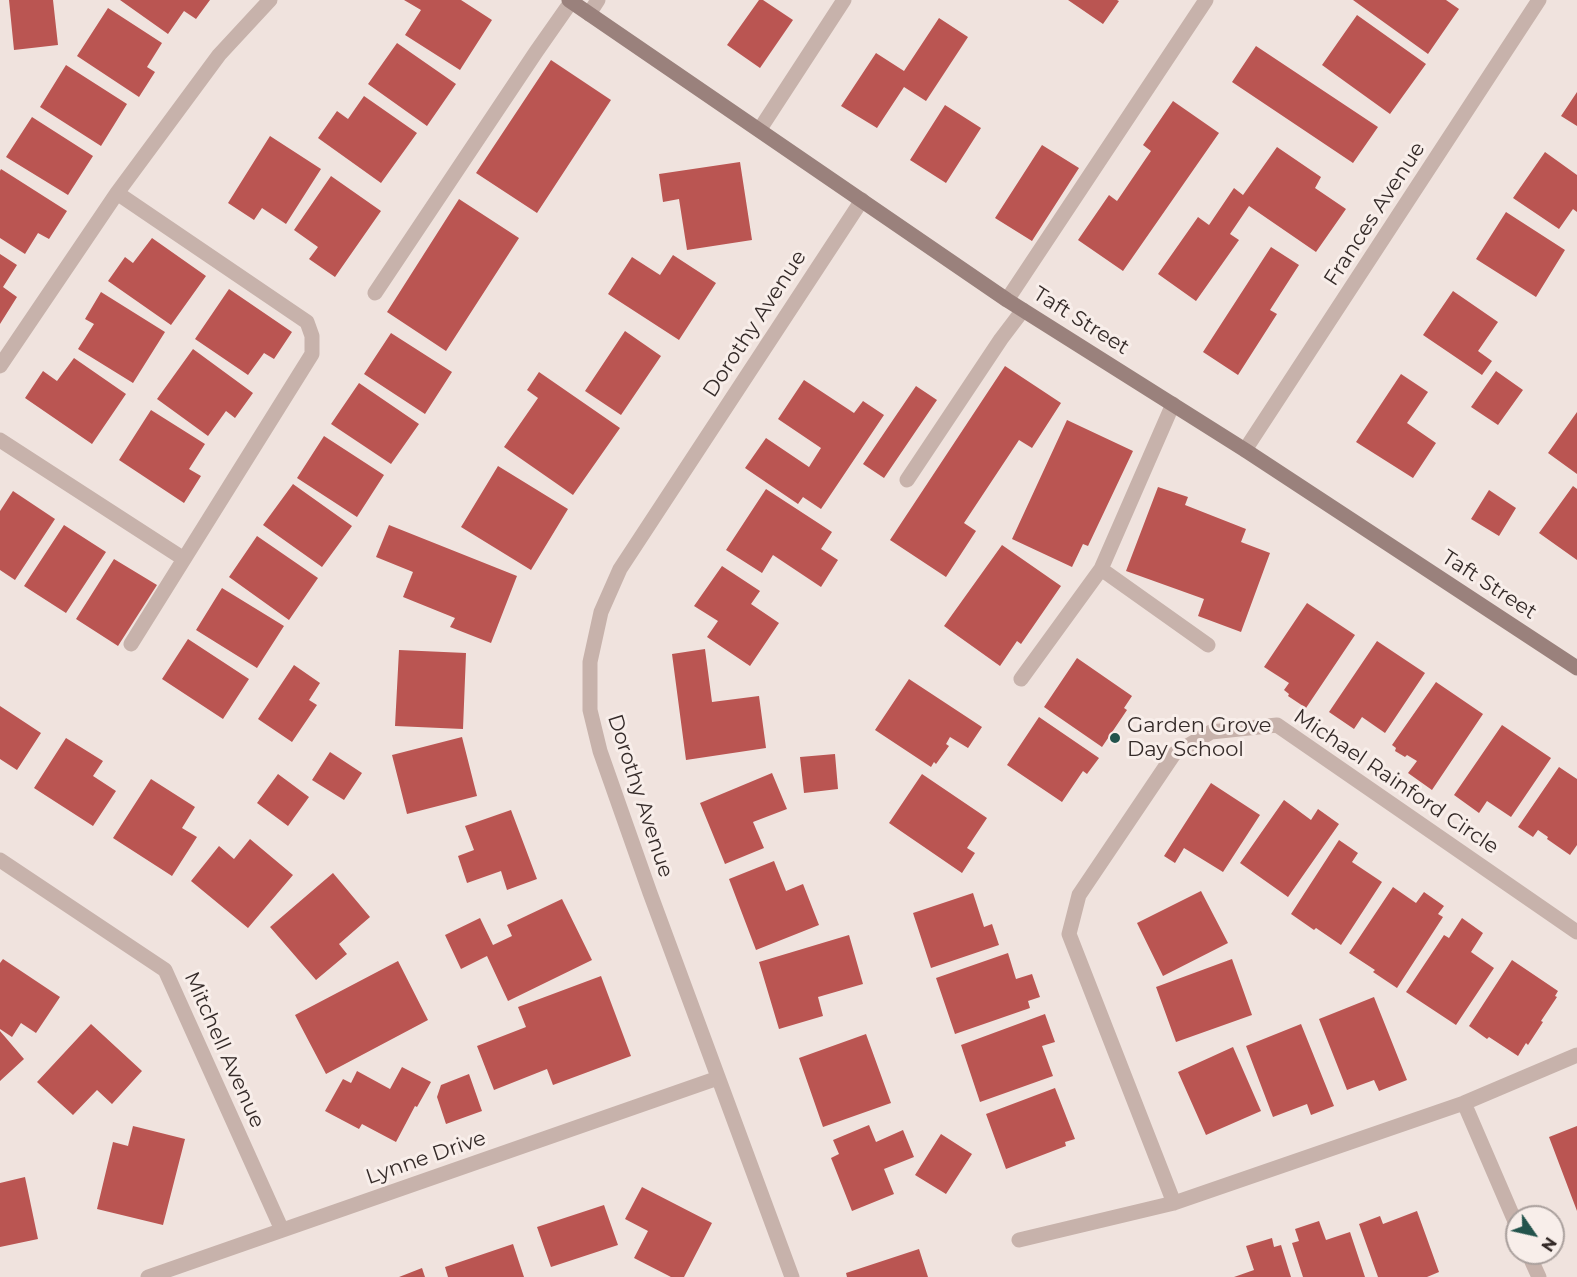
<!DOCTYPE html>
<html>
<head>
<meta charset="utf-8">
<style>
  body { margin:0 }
  #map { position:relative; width:1577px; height:1277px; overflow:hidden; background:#f0e3de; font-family:Montserrat,sans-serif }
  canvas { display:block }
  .north { position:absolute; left:1505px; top:1205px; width:60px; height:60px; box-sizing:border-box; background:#f8eeea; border:2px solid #aaa09d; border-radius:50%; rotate:124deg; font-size:16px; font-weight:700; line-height:24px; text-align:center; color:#352b29 }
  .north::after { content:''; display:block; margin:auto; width:21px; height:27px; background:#23534c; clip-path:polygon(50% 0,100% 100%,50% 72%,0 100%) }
</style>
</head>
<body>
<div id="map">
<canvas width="1577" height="1277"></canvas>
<div class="north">N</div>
</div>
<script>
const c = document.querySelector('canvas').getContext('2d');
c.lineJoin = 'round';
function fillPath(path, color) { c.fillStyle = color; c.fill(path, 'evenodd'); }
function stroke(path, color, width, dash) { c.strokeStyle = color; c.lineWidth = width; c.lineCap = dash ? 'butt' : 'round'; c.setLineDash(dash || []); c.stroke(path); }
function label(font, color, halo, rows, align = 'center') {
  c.font = font + ' Montserrat,sans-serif'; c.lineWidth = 6; c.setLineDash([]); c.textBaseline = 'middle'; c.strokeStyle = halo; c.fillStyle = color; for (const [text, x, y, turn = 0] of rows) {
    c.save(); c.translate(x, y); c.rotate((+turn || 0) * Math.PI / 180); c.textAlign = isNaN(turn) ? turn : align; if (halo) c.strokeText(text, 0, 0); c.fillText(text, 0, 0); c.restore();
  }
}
fillPath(new Path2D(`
  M 9,0 L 53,0 L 58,45 L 14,50 Z
  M 120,0 L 210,0 L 196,19 L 184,11 L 168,34 Z
  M 404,0 L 461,0 L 492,20 L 460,70 L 405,35 L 421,10 Z
  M 759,0 L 763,0 L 793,20 L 760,68 L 727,45 Z
  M 1068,0 L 1117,0 L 1119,1 L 1103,24 Z
  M 1353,0 L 1446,0 L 1459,9 L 1428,54 Z
  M 108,8 L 162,43 L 147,67 L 155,72 L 139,97 L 77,56 Z
  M 1357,15 L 1426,64 L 1390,114 L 1322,65 Z
  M 939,18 L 968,37 L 926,101 L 904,87 L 877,128 L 841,106 L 876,53 L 904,71 Z
  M 397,43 L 456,84 L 427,126 L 368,84 Z
  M 1256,46 L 1378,127 L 1353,163 L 1232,82 Z
  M 551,60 L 611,100 L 537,213 L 476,173 Z
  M 66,65 L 127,104 L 101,146 L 40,107 Z
  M 1577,92 L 1577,126 L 1561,116 Z
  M 364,96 L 417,133 L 381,183 L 318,138 L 337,111 L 348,119 Z
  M 1173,101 L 1219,133 L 1123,271 L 1078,240 L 1109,195 L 1117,201 L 1151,151 L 1143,145 Z
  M 945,105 L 981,128 L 946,183 L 910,160 Z
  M 32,117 L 93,156 L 68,195 L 6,157 Z
  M 270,136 L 321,169 L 286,224 L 262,208 L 254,220 L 228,203 Z
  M 1042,145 L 1079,168 L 1032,241 L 995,218 Z
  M 1277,147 L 1321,177 L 1315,188 L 1346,209 L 1316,252 L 1249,206 L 1230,234 L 1239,240 L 1196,301 L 1158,274 L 1198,217 L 1209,225 L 1234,188 L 1243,195 Z
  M 1545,152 L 1577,175 L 1577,212 L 1573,209 L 1559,229 L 1513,198 Z
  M 740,162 L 752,240 L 687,250 L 679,199 L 663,202 L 659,174 Z
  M 1,169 L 67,211 L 49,239 L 38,233 L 25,254 L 0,238 L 0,171 Z
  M 331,176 L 381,211 L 335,277 L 309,259 L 318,247 L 294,230 Z
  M 459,199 L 519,238 L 446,351 L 387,312 Z
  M 1506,212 L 1565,250 L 1536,297 L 1476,259 Z
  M 152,238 L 206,276 L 171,325 L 108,281 L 125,257 L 133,263 Z
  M 1271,247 L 1299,265 L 1270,310 L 1277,314 L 1238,375 L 1203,352 Z
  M 0,254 L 17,265 L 3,287 L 17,297 L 0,324 Z
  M 673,255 L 716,283 L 679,340 L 608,294 L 632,257 L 660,275 Z
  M 229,289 L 292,332 L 274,359 L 264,353 L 248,375 L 195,339 Z
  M 1453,291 L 1498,322 L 1478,351 L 1492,361 L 1482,375 L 1423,335 Z
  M 101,292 L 165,332 L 133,383 L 78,349 L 94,324 L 85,319 Z
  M 625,331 L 661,356 L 621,415 L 585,391 Z
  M 391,333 L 452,372 L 425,414 L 364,374 Z
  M 193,349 L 253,393 L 235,418 L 226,411 L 208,436 L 157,399 Z
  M 74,358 L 126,394 L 92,444 L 25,398 L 43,371 L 57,381 Z
  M 1005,366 L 1061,403 L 1032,448 L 1019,440 L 964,523 L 976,531 L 946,577 L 890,540 Z
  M 1496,371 L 1523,390 L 1498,425 L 1471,407 Z
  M 539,372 L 620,428 L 573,495 L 504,447 L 538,398 L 527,390 Z
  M 1401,374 L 1428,392 L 1407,423 L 1436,443 L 1413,478 L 1356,442 Z
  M 804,380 L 854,413 L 863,401 L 884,415 L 821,509 L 803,497 L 798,504 L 745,468 L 766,438 L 809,467 L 821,448 L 778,419 Z
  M 359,383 L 419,424 L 391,464 L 331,424 Z
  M 916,386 L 937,400 L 884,478 L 863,464 Z
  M 151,410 L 205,444 L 189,469 L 201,476 L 184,503 L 119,460 Z
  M 1577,412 L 1577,474 L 1548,453 Z
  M 1067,420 L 1133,451 L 1088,546 L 1083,544 L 1072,567 L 1012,539 Z
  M 324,436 L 384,475 L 357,517 L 297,478 Z
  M 498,466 L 568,509 L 531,570 L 461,527 Z
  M 293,484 L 352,526 L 322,567 L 263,525 Z
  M 1573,486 L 1577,489 L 1577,560 L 1539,533 Z
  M 1158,487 L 1188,497 L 1185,505 L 1246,529 L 1241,542 L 1270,553 L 1241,632 L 1198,616 L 1204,599 L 1126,571 Z
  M 766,489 L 832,532 L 821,549 L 838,560 L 821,587 L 773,555 L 762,573 L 726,550 Z
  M 1489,490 L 1516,508 L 1499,536 L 1471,519 Z
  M 13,491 L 55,519 L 15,580 L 0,570 L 0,511 Z
  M 64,525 L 106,552 L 66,613 L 24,586 Z
  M 389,525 L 517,576 L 491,643 L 450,627 L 455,618 L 403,597 L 413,572 L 376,557 Z
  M 257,536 L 318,578 L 289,620 L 229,577 Z
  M 1002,545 L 1061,586 L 1021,644 L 1017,641 L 1000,666 L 944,626 Z
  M 114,559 L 157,585 L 118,646 L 76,619 Z
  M 722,566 L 760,591 L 751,604 L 779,623 L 750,666 L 707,637 L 718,621 L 694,606 Z
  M 222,588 L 284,626 L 257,668 L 196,630 Z
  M 1307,603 L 1355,635 L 1306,708 L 1288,696 L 1289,694 L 1284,690 L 1289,683 L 1264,667 Z
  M 188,639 L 249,679 L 223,719 L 162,679 Z
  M 1377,641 L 1425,673 L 1385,733 L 1362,717 L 1354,729 L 1329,712 Z
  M 705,649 L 712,702 L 759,696 L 766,748 L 686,760 L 672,654 Z
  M 399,650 L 466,653 L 463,729 L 395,726 Z
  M 1077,658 L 1132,696 L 1124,708 L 1127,710 L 1102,747 L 1044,707 Z
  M 294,665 L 320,683 L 309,700 L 317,705 L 292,742 L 258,719 Z
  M 909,679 L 982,727 L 968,748 L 950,737 L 946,744 L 949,746 L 936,764 L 934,762 L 931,767 L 875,730 Z
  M 1436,682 L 1483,714 L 1432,790 L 1408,773 L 1417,761 L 1407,755 L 1405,757 L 1395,751 L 1396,748 L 1392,745 Z
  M 0,706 L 41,733 L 17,770 L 0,759 Z
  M 1039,717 L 1099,758 L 1087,774 L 1083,771 L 1062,802 L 1007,765 Z
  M 1502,725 L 1551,758 L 1511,817 L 1487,801 L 1479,813 L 1454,795 Z
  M 462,737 L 477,796 L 407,814 L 392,755 Z
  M 66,738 L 103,761 L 93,776 L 116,791 L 93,826 L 34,788 Z
  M 330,752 L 362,773 L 344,800 L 312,780 Z
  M 835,754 L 838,789 L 804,793 L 800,757 Z
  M 1559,767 L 1577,779 L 1577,845 L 1570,855 L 1547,839 L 1548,837 L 1538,830 L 1533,837 L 1518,827 Z
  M 772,773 L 787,809 L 753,822 L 764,848 L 725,864 L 700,803 Z
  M 278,774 L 309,797 L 288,826 L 257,803 Z
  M 922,774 L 987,818 L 967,848 L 975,853 L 962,873 L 889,823 Z
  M 151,779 L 195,807 L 182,828 L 197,837 L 172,876 L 113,838 Z
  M 1211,783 L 1260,815 L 1223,872 L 1184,848 L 1175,863 L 1164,856 Z
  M 1284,800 L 1311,820 L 1318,809 L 1339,824 L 1288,897 L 1240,863 Z
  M 511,810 L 537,879 L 507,890 L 501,871 L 467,883 L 458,856 L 474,850 L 465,826 Z
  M 250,839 L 293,875 L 248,928 L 191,881 L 219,846 L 234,859 Z
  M 1339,840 L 1358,853 L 1352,862 L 1382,882 L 1341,945 L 1316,928 L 1314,930 L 1291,914 Z
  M 774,861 L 786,891 L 803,884 L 819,925 L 756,950 L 729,879 Z
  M 333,873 L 370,917 L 339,944 L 347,954 L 316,980 L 270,927 Z
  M 1393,887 L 1416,903 L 1424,892 L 1444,906 L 1438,914 L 1443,917 L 1397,988 L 1373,972 L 1375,970 L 1349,953 Z
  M 1201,891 L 1228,943 L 1163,976 L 1137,923 Z
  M 973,893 L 984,927 L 992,924 L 999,945 L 931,968 L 913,913 Z
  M 562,899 L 592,960 L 508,1001 L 487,956 L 461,969 L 445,935 L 480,918 L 493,945 L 512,936 L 507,925 Z
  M 1462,918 L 1483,933 L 1471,952 L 1494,968 L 1456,1025 L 1406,992 L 1444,935 L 1449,938 Z
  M 849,935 L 863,984 L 818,997 L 823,1016 L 779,1029 L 759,962 Z
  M 1008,953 L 1016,979 L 1032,974 L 1040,997 L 1028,1001 L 1030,1008 L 955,1034 L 936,978 Z
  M 3,959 L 60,997 L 36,1033 L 21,1023 L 12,1037 L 0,1029 L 0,963 Z
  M 1232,959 L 1252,1015 L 1176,1042 L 1156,987 Z
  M 1512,960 L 1558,991 L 1555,996 L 1557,997 L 1541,1021 L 1543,1022 L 1528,1045 L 1526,1043 L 1518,1056 L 1489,1037 L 1487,1039 L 1469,1026 Z
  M 398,961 L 428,1020 L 326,1074 L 295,1015 Z
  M 601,976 L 631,1056 L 553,1085 L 547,1069 L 494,1090 L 477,1046 L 526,1027 L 518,1007 Z
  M 1374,997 L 1407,1080 L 1379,1091 L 1374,1080 L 1347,1090 L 1319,1019 Z
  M 1045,1014 L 1055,1042 L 1042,1046 L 1053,1076 L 980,1102 L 961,1045 Z
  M 91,1024 L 142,1071 L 112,1104 L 97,1090 L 73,1115 L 37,1082 Z
  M 1301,1024 L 1334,1106 L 1311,1115 L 1307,1104 L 1273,1117 L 1246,1046 Z
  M 0,1031 L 24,1059 L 0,1081 Z
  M 866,1034 L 891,1103 L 823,1127 L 799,1058 Z
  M 1233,1047 L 1261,1111 L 1206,1135 L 1178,1072 Z
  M 402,1067 L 431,1082 L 417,1107 L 415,1106 L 396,1142 L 362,1124 L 359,1129 L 325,1111 L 343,1079 L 351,1083 L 357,1071 L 390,1089 Z
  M 469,1074 L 482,1111 L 446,1124 L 437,1097 L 441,1085 Z
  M 1055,1088 L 1075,1139 L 1065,1142 L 1066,1146 L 1006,1169 L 986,1114 Z
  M 869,1125 L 876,1142 L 903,1130 L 914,1157 L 884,1169 L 894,1194 L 852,1211 L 831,1158 L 839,1154 L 833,1140 Z
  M 133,1126 L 185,1139 L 163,1225 L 97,1209 L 113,1142 L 128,1146 Z
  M 1577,1126 L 1577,1211 L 1549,1137 Z
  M 941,1134 L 972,1154 L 946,1194 L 915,1175 Z
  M 25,1177 L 38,1239 L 0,1247 L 0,1183 Z
  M 642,1187 L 712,1223 L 684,1277 L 671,1277 L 634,1258 L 648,1231 L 625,1219 Z
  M 604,1205 L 618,1245 L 551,1267 L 537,1227 Z
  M 1417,1211 L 1439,1272 L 1427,1277 L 1378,1277 L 1359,1224 L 1380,1216 L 1383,1224 Z
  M 1319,1221 L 1326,1240 L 1350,1232 L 1365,1277 L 1303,1277 L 1292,1243 L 1299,1241 L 1295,1229 Z
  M 1272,1238 L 1274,1247 L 1281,1245 L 1291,1277 L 1234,1277 L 1254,1270 L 1246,1246 Z
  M 513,1244 L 524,1277 L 448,1277 L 445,1267 Z
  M 919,1249 L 928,1277 L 847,1277 L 846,1273 Z
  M 422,1268 L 425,1277 L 399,1277 Z`), '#ba5552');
stroke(new Path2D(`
  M 589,14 L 598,0
  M 375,293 L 536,52 L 571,2
  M 1007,300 L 1206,0
  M 907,480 L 1001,339 L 1023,310
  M 1101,569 L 1208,645
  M 1021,679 L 1101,569 L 1173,404`), '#c7b2ab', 15);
stroke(new Path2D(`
  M 760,129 L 844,0
  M 117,193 L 307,322 L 312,336 L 312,354 L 131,644
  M 0,366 L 117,193 L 219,55 L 270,0
  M 0,440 L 184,559
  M 1245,450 L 1539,0
  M 0,860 L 165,970 L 282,1230
  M 1464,1103 L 1517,1226
  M 1174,1203 L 1069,934 L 1079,895 L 1174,754 L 1211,732 L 1277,725 L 1577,932
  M 1019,1240 L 1174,1203 L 1464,1103 L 1577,1055
  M 1528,1253 L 1539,1277
  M 148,1277 L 718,1078
  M 792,1277 L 650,893 L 600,751 L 590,710 L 590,662 L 601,612 L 620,569 L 862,200`), '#c7b2ab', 15);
stroke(new Path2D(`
  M 569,0 L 1007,300 L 1245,450 L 1577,668`), '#9a817c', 15);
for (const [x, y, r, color] of [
  [1115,738,6,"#23534c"]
]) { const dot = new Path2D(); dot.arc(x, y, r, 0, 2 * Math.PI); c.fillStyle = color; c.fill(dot); stroke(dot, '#f8eeea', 2); }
label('21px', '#352b29', '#f8eeea', [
  ["Frances Avenue",1375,214,-57],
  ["Taft Street",1081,321,32],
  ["Dorothy Avenue",755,324,-57],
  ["Taft Street",1489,585,33],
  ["Michael Rainford Circle",1396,782,34],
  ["Dorothy Avenue",640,796,72],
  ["Mitchell Avenue",224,1050,66],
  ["Lynne Drive",426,1158,-19]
]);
label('21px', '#352b29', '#f8eeea', [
  ["Garden Grove",1127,726],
  ["Day School",1127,750]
], 'left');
</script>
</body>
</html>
